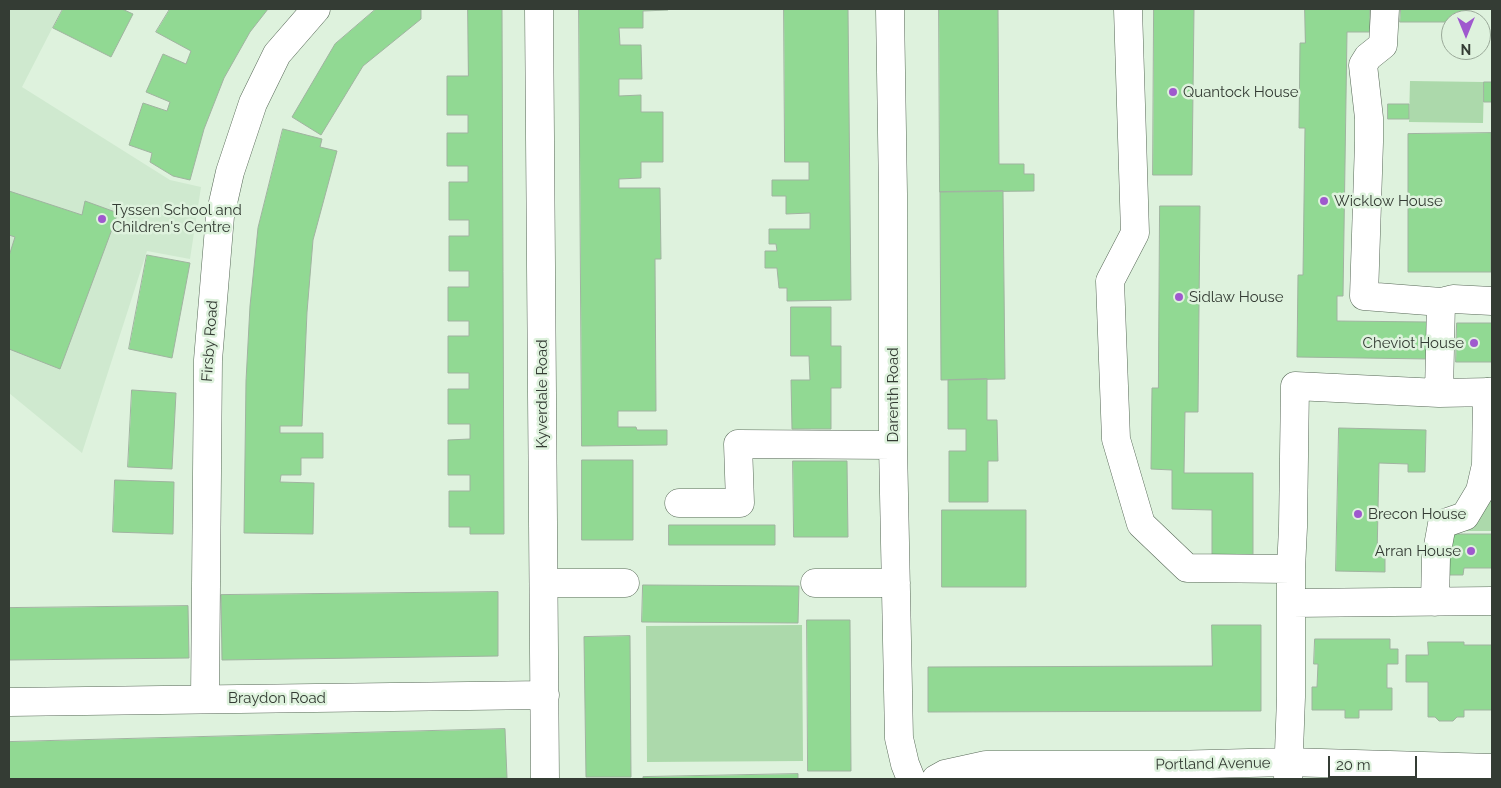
<!DOCTYPE html>
<html>
<head>
<meta charset="utf-8">
<style>
  body { margin:0 }
  #map { position:relative; width:1501px; height:788px; overflow:hidden; background:#def2dd; font-family:Raleway,sans-serif }
  canvas { display:block }
  .frame { position:absolute; inset:0; border:10px solid #343c34; pointer-events:none }
  .north { position:absolute; left:1441px; top:10px; width:50px; height:50px; box-sizing:border-box; background:#def2dd; border:1px solid #9aa999; border-radius:50%; rotate:180deg; font-size:14px; font-weight:700; line-height:20px; text-align:center; color:#343c34 }
  .north::after { content:''; display:block; margin:auto; width:18px; height:22px; background:#9f59ce; clip-path:polygon(50% 0,100% 100%,50% 72%,0 100%) }
  .scale { position:absolute; left:1328px; top:756px; width:89px; height:22px; box-sizing:border-box; border:2px solid #343c34; border-top:0; padding-left:6px; font-size:15px; line-height:18px; white-space:nowrap; color:#343c34; -webkit-text-stroke:4px #def2dd; paint-order:stroke }
</style>
</head>
<body>
<div id="map">
<canvas width="1501" height="788"></canvas>
<div class="frame"></div>
<div class="north">N</div>
<div class="scale">20 m</div>
</div>
<script>
const c = document.querySelector('canvas').getContext('2d');
c.lineJoin = 'round';
function fillPath(path, color) { c.fillStyle = color; c.fill(path, 'evenodd'); }
function stroke(path, color, width, dash) { c.strokeStyle = color; c.lineWidth = width; c.lineCap = dash ? 'butt' : 'round'; c.setLineDash(dash || []); c.stroke(path); }
function label(font, color, halo, rows, align = 'center') {
  c.font = font + ' Raleway,sans-serif'; c.lineWidth = 5; c.setLineDash([]); c.textBaseline = 'middle'; c.strokeStyle = halo; c.fillStyle = color; for (const [text, x, y, turn = 0] of rows) {
    c.save(); c.translate(x, y); c.rotate((+turn || 0) * Math.PI / 180); c.textAlign = isNaN(turn) ? turn : align; if (halo) c.strokeText(text, 0, 0); c.fillText(text, 0, 0); c.restore();
  }
}
fillPath(new Path2D(`
  M 9,9 L 62,9 L 22,87 L 170,180 L 201,187 L 190,259 L 147,251 L 82,453 L 9,393 Z`), '#cfe9cf');
fillPath(new Path2D(`
  M 1410,81 L 1484,82 L 1483,123 L 1409,122 Z
  M 1492,443 L 1492,531 L 1464,531 Z
  M 802,625 L 803,761 L 647,762 L 646,626 Z`), '#acd9ab');
const building = new Path2D(`
  M 63,9 L 122,9 L 133,14 L 111,57 L 53,28 Z
  M 170,9 L 268,9 L 250,32 L 224,78 L 204,129 L 190,180 L 173,176 L 150,162 L 152,153 L 129,145 L 143,103 L 167,111 L 170,102 L 146,92 L 163,54 L 186,64 L 191,51 L 156,32 Z
  M 376,9 L 421,9 L 421,19 L 363,66 L 321,135 L 292,117 L 335,44 Z
  M 468,9 L 502,9 L 504,534 L 470,534 L 470,527 L 449,527 L 449,491 L 470,491 L 470,475 L 448,475 L 448,440 L 470,439 L 470,424 L 448,424 L 448,389 L 469,389 L 469,373 L 448,373 L 448,336 L 469,336 L 469,321 L 448,321 L 448,287 L 469,287 L 469,271 L 449,271 L 449,236 L 469,236 L 469,220 L 449,220 L 449,182 L 468,182 L 468,166 L 447,166 L 447,133 L 468,133 L 468,115 L 447,115 L 447,76 L 468,76 Z
  M 579,9 L 668,9 L 668,10 L 643,11 L 643,28 L 619,28 L 620,45 L 641,45 L 642,79 L 619,79 L 619,96 L 641,95 L 641,112 L 663,112 L 663,162 L 641,162 L 641,178 L 619,179 L 619,188 L 660,188 L 661,259 L 655,259 L 656,411 L 618,411 L 618,427 L 636,427 L 637,430 L 667,430 L 667,445 L 582,446 Z
  M 784,9 L 848,9 L 851,300 L 787,301 L 787,288 L 779,288 L 777,268 L 765,268 L 765,251 L 777,251 L 776,244 L 769,244 L 769,229 L 810,229 L 810,213 L 786,214 L 786,196 L 772,196 L 772,180 L 809,180 L 809,162 L 785,162 Z
  M 939,9 L 998,9 L 999,164 L 1024,164 L 1024,174 L 1034,174 L 1034,191 L 940,192 Z
  M 1154,9 L 1194,9 L 1192,175 L 1153,175 Z
  M 1305,9 L 1370,9 L 1370,32 L 1347,32 L 1343,296 L 1337,296 L 1337,321 L 1429,322 L 1429,359 L 1297,357 L 1298,275 L 1303,275 L 1305,128 L 1299,128 L 1300,43 L 1305,43 Z
  M 1401,9 L 1466,9 L 1466,20 L 1451,20 L 1451,22 L 1400,22 Z
  M 1484,82 L 1492,82 L 1492,102 L 1484,102 Z
  M 1388,104 L 1409,104 L 1409,119 L 1388,119 Z
  M 283,129 L 322,139 L 320,147 L 337,151 L 313,240 L 307,312 L 302,426 L 280,426 L 280,433 L 323,433 L 323,458 L 301,458 L 301,475 L 281,475 L 280,482 L 314,483 L 313,534 L 244,533 L 246,381 L 250,306 L 258,228 Z
  M 1491,133 L 1491,272 L 1408,272 L 1408,134 Z
  M 9,191 L 82,215 L 85,201 L 118,213 L 60,369 L 9,349 L 9,256 L 15,237 L 9,235 Z
  M 1003,191 L 1005,379 L 941,380 L 940,192 Z
  M 1160,206 L 1200,206 L 1198,412 L 1185,412 L 1184,473 L 1253,473 L 1253,555 L 1212,555 L 1212,510 L 1172,509 L 1172,470 L 1151,469 L 1152,388 L 1158,388 Z
  M 147,255 L 190,263 L 172,358 L 129,349 Z
  M 791,307 L 831,307 L 831,346 L 841,346 L 841,388 L 831,388 L 831,429 L 792,429 L 791,380 L 810,380 L 809,356 L 791,356 Z
  M 1457,323 L 1492,323 L 1492,362 L 1456,362 Z
  M 987,379 L 987,420 L 997,420 L 998,461 L 988,461 L 988,502 L 949,502 L 949,451 L 966,451 L 966,429 L 948,429 L 948,380 Z
  M 132,390 L 176,393 L 172,469 L 128,467 Z
  M 1339,428 L 1426,430 L 1425,472 L 1408,472 L 1408,464 L 1379,463 L 1377,557 L 1385,557 L 1385,572 L 1336,571 Z
  M 582,460 L 633,460 L 633,540 L 582,540 Z
  M 793,461 L 847,461 L 848,537 L 794,537 Z
  M 115,480 L 174,482 L 173,534 L 113,532 Z
  M 942,510 L 1026,510 L 1026,587 L 942,587 Z
  M 669,525 L 775,525 L 775,545 L 669,545 Z
  M 1450,534 L 1492,534 L 1492,568 L 1464,568 L 1463,575 L 1450,575 Z
  M 643,585 L 799,586 L 798,623 L 642,622 Z
  M 498,592 L 498,656 L 222,660 L 221,595 Z
  M 188,606 L 189,658 L 9,660 L 9,608 Z
  M 807,620 L 850,620 L 851,771 L 808,771 Z
  M 1212,625 L 1261,625 L 1261,711 L 928,712 L 928,667 L 1212,666 Z
  M 630,636 L 631,777 L 586,777 L 584,637 Z
  M 1315,639 L 1390,639 L 1390,649 L 1398,649 L 1398,664 L 1387,664 L 1387,688 L 1392,688 L 1392,710 L 1359,710 L 1359,718 L 1345,718 L 1345,710 L 1312,710 L 1312,687 L 1317,687 L 1318,664 L 1314,664 Z
  M 1428,642 L 1464,642 L 1464,645 L 1492,645 L 1492,710 L 1464,710 L 1464,717 L 1457,717 L 1453,721 L 1439,721 L 1435,717 L 1428,717 L 1428,682 L 1406,682 L 1406,655 L 1428,655 Z
  M 505,729 L 507,778 L 446,779 L 9,779 L 9,742 Z
  M 798,774 L 798,779 L 643,779 L 643,777 Z`);
fillPath(building, '#91d993');
stroke(building, '#a0b3a0', 1);
const minor = new Path2D(`
  M 539,9 L 545,779
  M 890,9 L 893,194 L 893,445 L 899,738 L 905,764 L 911,779
  M 1128,9 L 1135,233 L 1110,281 L 1116,439 L 1141,524 L 1187,568 L 1291,569
  M 1385,9 L 1383,45 L 1368,57 L 1363,65 L 1369,118 L 1369,142 L 1364,296 L 1441,302 L 1453,299 L 1492,301
  M 1439,393 L 1441,302
  M 679,503 L 740,503 L 738,444 L 893,445
  M 544,583 L 625,583
  M 815,583 L 896,583
  M 1435,602 L 1436,557 L 1442,524 L 1465,516 L 1480,491 L 1486,465 L 1487,392
  M 1292,603 L 1492,601
  M 205,698 L 208,360 L 220,216 L 230,172 L 253,103 L 277,54 L 316,9
  M 9,702 L 545,695
  M 936,779 L 945,774 L 986,765 L 1171,765 L 1287,762 L 1492,768
  M 1288,779 L 1291,697 L 1291,569 L 1293,527 L 1295,386 L 1439,393 L 1492,392`);
stroke(minor, '#576857', 29);
stroke(minor, '#fff', 28);
for (const [x, y, r, color] of [
  [1173,92,5,"#9f59ce"],
  [1324,201,5,"#9f59ce"],
  [102,219,5,"#9f59ce"],
  [1179,297,5,"#9f59ce"],
  [1474,343,5,"#9f59ce"],
  [1358,514,5,"#9f59ce"],
  [1471,551,5,"#9f59ce"]
]) { const dot = new Path2D(); dot.arc(x, y, r, 0, 2 * Math.PI); c.fillStyle = color; c.fill(dot); stroke(dot, '#def2dd', 2); }
label('15px', '#343c34', '#def2dd', [
  ["Quantock House",1183,92],
  ["Wicklow House",1334,201],
  ["Tyssen School and",112,210],
  ["Children's Centre",112,227],
  ["Sidlaw House",1189,297],
  ["Cheviot House",1464,343,"right"],
  ["Brecon House",1368,514],
  ["Arran House",1461,551,"right"]
], 'left');
label('15px', '#343c34', '#def2dd', [
  ["Firsby Road",210,341,-86],
  ["Kyverdale Road",542,394,-90],
  ["Darenth Road",893,395,-90],
  ["Braydon Road",277,698],
  ["Portland Avenue",1213,764,-1]
]);
</script>
</body>
</html>
